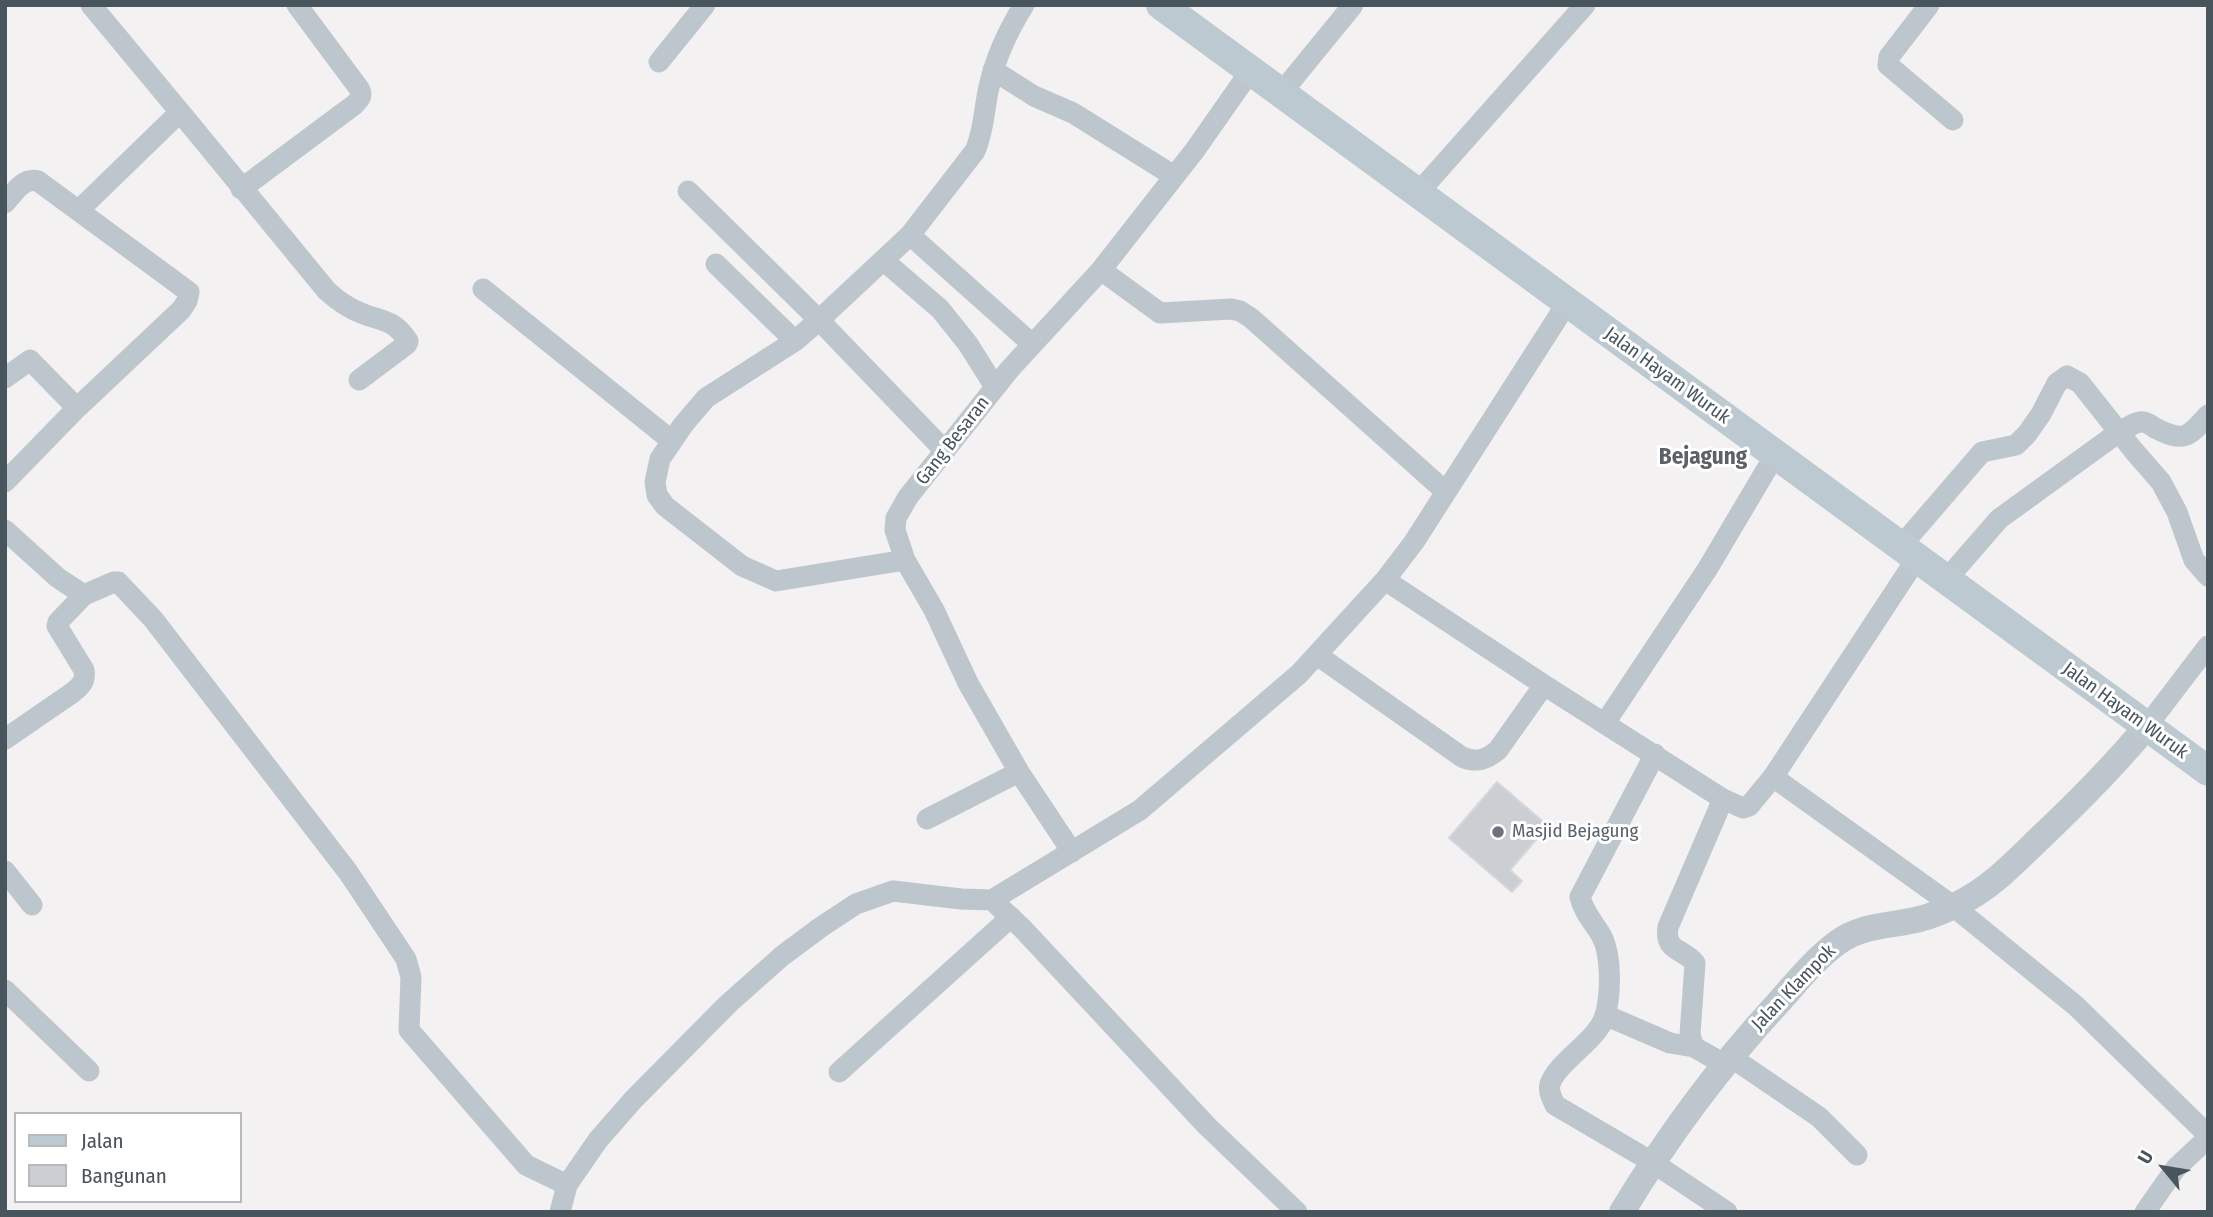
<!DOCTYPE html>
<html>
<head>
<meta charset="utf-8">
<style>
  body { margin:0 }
  #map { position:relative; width:2213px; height:1217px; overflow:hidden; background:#f3f1f1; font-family:"Fira Sans Condensed",sans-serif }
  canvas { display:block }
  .frame { position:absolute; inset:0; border:7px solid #49555d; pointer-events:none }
  .legend { position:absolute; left:14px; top:1112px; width:228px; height:91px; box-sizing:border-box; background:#fff; border:2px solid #b6bbbe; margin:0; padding:9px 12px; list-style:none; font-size:21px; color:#49555d }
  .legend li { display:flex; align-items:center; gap:14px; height:35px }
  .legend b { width:35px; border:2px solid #b6bbbe }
  .north { position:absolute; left:2129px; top:1133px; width:70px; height:70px; -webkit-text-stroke:5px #fff; paint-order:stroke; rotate:300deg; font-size:19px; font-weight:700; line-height:28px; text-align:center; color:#49555d }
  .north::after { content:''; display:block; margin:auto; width:24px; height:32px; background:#49555d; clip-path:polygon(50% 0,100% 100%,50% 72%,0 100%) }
</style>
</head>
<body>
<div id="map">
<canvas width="2213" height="1217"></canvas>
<div class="frame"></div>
<ul class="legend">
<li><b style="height:9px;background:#bdc9d1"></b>Jalan</li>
<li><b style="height:19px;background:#cbced3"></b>Bangunan</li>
</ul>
<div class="north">U</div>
</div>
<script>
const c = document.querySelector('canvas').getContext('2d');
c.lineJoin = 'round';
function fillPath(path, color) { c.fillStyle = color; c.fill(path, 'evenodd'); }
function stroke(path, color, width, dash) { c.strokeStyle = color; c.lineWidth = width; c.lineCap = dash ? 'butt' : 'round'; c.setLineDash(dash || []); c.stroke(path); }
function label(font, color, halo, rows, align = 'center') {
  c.font = font + ' "Fira Sans Condensed",sans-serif'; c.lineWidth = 6; c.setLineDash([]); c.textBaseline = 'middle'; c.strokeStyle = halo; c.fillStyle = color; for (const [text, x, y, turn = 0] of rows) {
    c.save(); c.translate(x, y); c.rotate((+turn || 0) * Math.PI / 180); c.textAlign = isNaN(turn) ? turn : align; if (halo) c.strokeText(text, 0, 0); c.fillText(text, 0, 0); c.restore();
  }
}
const building = new Path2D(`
  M 1497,782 L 1548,826 L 1510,870 L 1522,881 L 1512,892 L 1449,838 Z`);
fillPath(building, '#cbced3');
stroke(building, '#d5d7dc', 2);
stroke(new Path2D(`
  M 91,5 L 180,112
  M 1929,5 L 1889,57 L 1888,65 L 1953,120
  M 659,62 L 705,5
  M 993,70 L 1034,96 L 1073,113 L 1174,176
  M 1282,92 L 1353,5
  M 241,189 L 354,105 C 360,99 364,95 358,87 L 297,5
  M 688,191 L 819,320 L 945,451
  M 1418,193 L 1585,5
  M 5,203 C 14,193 23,177 38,181 L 189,292 L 187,301 L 181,310 L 77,408
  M 79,210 L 180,112 L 327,291 C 337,300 348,308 361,313 C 383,322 394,319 408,341 L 407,344 L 359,380
  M 910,235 L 1032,344
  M 883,260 L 940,309 L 968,344 L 995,387
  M 716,264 L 795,341
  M 1101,270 L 1160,313 L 1231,309 L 1240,311 L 1251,318 L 1446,492
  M 483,289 L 672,441
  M 5,378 L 30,360 L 77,408 L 5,482
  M 5,530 L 58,578 L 84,595 L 114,582 L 118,582 L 153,619 L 348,872 L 406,959 L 411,977 L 409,1030 L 526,1165 L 567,1185
  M 1901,546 L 1982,452 L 2016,445 L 2027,434 L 2041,414 L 2057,383 L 2067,376 L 2080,383 L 2134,451 L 2161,482 L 2177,512 L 2194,560 L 2208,576
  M 905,560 L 776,581 L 742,566 L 665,506 L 657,495 L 655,482 L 660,459 L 683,425 L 706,398 L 795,341 L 819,320 L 910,235 L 975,151 C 984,131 984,108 989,87 C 995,59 1009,29 1024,5
  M 1385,580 L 1544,685 L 1723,799 L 1743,808 L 1749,806 L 1773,777 L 1917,558
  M 1946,580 L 1999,519 L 2119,432 C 2125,429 2133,423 2140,422 C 2145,421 2151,425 2155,428 C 2183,442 2187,439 2208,415
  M 1317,655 L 1462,757 C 1476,763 1486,760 1498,750 L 1544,685
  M 1605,723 L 1708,568 L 1775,455
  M 2147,726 L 2208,646
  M 5,739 L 72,693 C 81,686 86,681 84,670 L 57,626 L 58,622 L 84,595
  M 1655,754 L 1580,897 C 1583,911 1594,923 1601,935 C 1612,954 1611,995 1605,1016 C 1597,1041 1557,1062 1550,1084 C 1548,1092 1552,1098 1555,1105 L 1652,1162 L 1727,1212
  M 1773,777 L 1953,906 L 2076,1006 L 2208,1135
  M 1723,799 L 1668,927 C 1664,952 1683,948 1695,963 L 1690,1035 L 1694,1047 L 1724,1064
  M 927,819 L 1019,772
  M 1072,852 L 1019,772 L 968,683 L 934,610 L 905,560 L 895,530 L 896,518 L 908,497 L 1009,370 L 1101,270 L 1195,150 L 1251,70
  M 5,871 L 32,905
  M 992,900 L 1022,928 L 1207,1126 L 1297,1212
  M 5,990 L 89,1071
  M 1605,1015 L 1670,1043 L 1694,1047
  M 1731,1057 L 1819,1117 L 1857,1155
  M 839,1072 L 1011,917
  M 560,1212 L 567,1185 L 598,1140 L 633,1100 L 728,1004 L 782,956 L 821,927 L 856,904 L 893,891 L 961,899 L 992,900 L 1140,810 L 1299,674 L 1385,580 L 1414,542 L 1567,303
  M 2145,1212 L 2176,1168 L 2208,1138`), '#bdc6cd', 21);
stroke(new Path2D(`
  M 1622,1212 C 1667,1137 1719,1067 1778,1003 C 1796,983 1815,959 1837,943 C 1864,923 1893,927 1923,918 C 1935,915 1947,909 1958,904 C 1990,889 2015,862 2040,838 C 2078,802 2114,766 2147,726`), '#bdc6cd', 26);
stroke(new Path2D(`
  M 1161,5 L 2208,771`), '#bdc9d1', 30);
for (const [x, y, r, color] of [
  [1498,832,7,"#6b7280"]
]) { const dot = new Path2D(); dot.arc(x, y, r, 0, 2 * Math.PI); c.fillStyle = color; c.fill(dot); stroke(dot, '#fff', 2.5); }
label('19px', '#49555d', '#fff', [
  ["Jalan Hayam Wuruk",1667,376,36],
  ["Gang Besaran",953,441,-52],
  ["Jalan Hayam Wuruk",2125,711,36],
  ["Jalan Klampok",1794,988,-46]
]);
label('19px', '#5b616d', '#fff', [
  ["Masjid Bejagung",1512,832]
], 'left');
label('bold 23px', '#5d6165', '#fff', [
  ["Bejagung",1703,458]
]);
</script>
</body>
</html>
